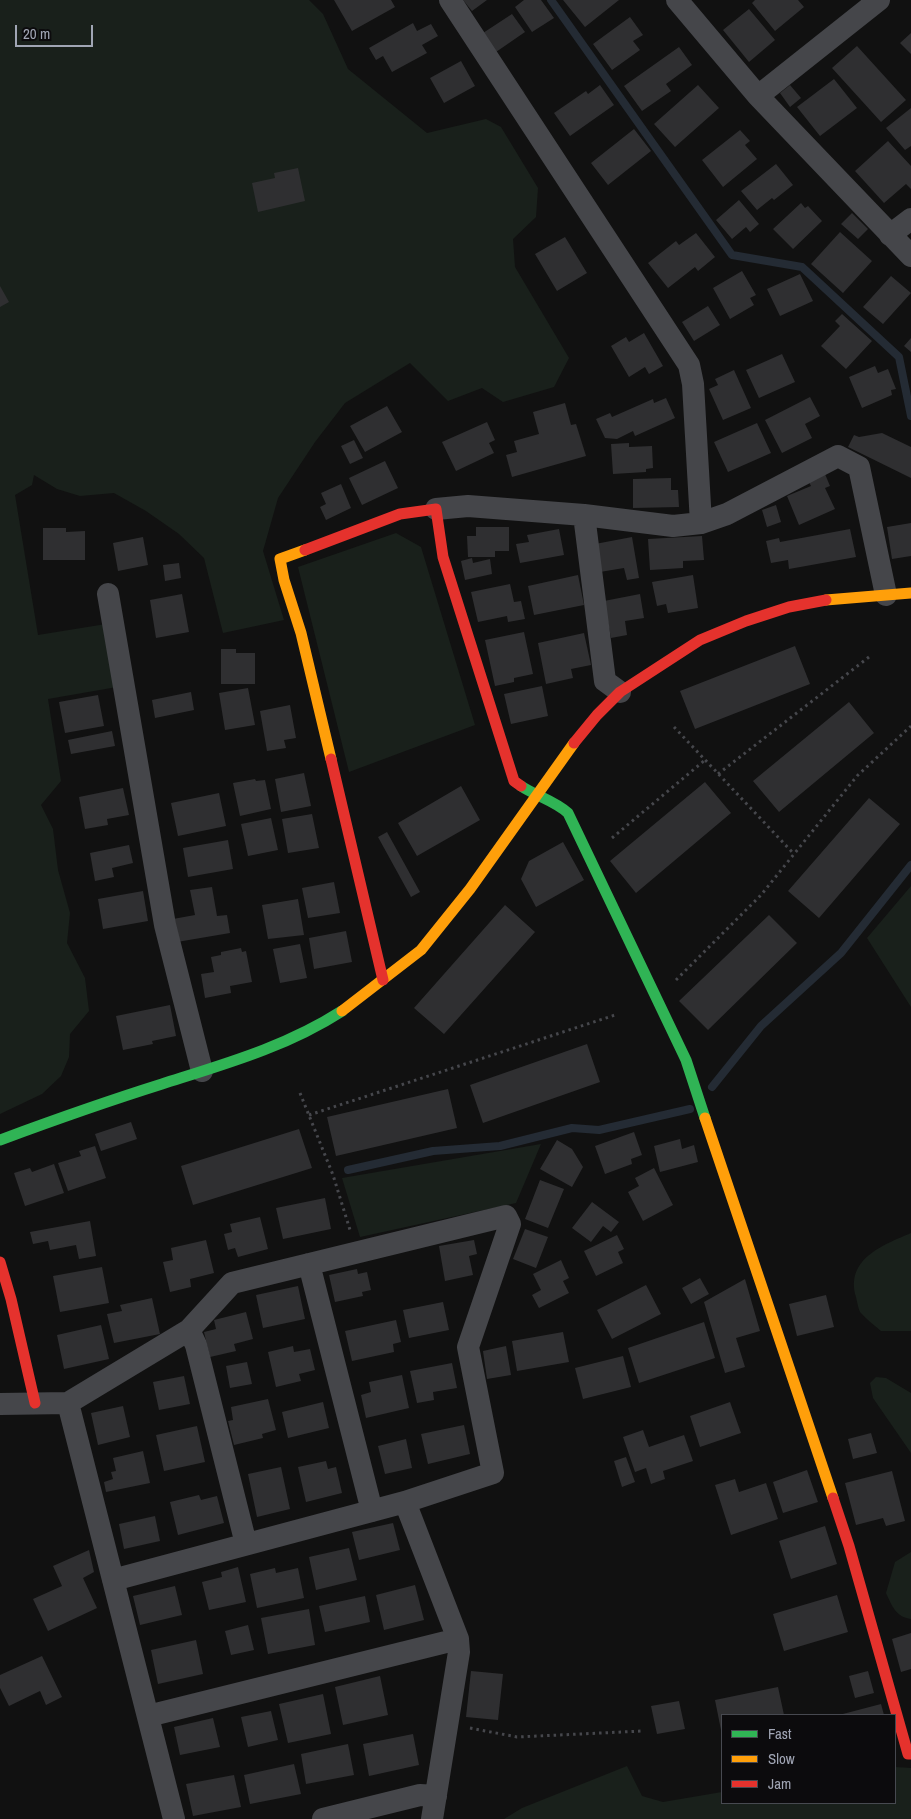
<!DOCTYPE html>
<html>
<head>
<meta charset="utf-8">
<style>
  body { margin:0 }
  #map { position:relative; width:911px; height:1819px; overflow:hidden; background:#111; font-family:"Archivo Narrow",sans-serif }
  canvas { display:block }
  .legend { position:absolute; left:721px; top:1714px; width:175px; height:90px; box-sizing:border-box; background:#0c0b0d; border:1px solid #474950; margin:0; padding:6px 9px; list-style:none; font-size:15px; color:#a0a5b4 }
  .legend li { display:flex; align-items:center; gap:10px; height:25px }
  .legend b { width:25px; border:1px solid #474950 }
  .scale { position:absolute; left:15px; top:25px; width:78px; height:22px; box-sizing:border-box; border:2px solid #a0a5b4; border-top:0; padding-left:6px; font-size:15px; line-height:18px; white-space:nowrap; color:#a0a5b4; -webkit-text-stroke:4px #0c0b0d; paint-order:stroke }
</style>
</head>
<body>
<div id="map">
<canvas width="911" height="1819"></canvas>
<ul class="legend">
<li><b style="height:6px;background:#30b455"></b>Fast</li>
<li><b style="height:6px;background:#ff9f0a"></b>Slow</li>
<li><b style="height:6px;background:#e5322d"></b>Jam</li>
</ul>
<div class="scale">20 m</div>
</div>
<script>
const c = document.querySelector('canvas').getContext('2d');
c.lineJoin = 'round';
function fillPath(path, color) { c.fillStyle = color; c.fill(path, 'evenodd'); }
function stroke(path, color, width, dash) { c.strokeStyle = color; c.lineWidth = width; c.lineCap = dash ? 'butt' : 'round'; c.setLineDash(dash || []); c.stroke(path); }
fillPath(new Path2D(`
  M 0,0 L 309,0 L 323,14 L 348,69 L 427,133 L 486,119 L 501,127 L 538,188 L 536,217 L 513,239 L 515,267 L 569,358 L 554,387 L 503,402 L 482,388 L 448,401 L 410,363 L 345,403 L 315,442 L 278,498 L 263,551 L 284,620 L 223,633 L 204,558 L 179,534 L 146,511 L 114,493 L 80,496 L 57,489 L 34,475 L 32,485 L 15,495 L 38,635 L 106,624 L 117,687 L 48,699 L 61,781 L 41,805 L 53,829 L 58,870 L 70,913 L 67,943 L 85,978 L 89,1011 L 70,1034 L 69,1057 L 61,1076 L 42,1094 L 0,1114 Z
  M 396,533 L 421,547 L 475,725 L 349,772 L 298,567 Z
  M 911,886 L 911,1007 L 867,938 Z
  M 541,1144 L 516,1203 L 360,1237 L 342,1178 Z
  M 911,1233 L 911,1331 L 881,1331 C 874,1325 866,1319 860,1312 C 858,1308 857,1301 856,1297 C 845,1259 883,1245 911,1233 Z
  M 876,1377 L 886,1378 L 911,1393 L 911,1453 L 873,1398 L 870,1383 Z
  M 911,1552 L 911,1619 C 896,1617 892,1606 886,1593 L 895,1562 Z
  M 627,1766 L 642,1796 L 663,1802 L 722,1792 L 722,1803 L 895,1803 L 895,1767 L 911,1768 L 911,1819 L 504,1819 L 522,1808 Z`), '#19201b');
stroke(new Path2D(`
  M 551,0 L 732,255 L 802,267 L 899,357 L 911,416
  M 712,1087 L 761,1026 L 841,953 L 911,865
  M 348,1170 L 433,1151 L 500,1146 L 572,1128 L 599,1130 L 690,1109`), '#242b34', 8);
fillPath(new Path2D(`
  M 334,0 L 391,0 L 395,7 L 352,31 Z
  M 463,0 L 487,0 L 472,11 Z
  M 524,0 L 541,0 L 554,18 L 532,32 L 515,7 Z
  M 563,0 L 619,0 L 585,27 Z
  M 755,0 L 798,0 L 804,7 L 775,31 L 752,3 Z
  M 749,9 L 775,40 L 749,62 L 723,30 Z
  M 512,14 L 525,32 L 496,52 L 483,33 Z
  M 630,17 L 643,35 L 633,41 L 640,50 L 612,70 L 593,44 Z
  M 413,23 L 417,31 L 431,24 L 438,36 L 422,45 L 427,53 L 392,72 L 383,56 L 376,60 L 369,48 Z
  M 911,33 L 911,54 L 900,43 Z
  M 857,46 L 906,100 L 881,122 L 832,68 Z
  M 679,47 L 692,65 L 666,84 L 671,91 L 642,111 L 624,86 Z
  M 461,61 L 475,86 L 444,103 L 430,78 Z
  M 834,79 L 857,108 L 820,136 L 797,107 Z
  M 600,85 L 614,105 L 570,136 L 554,113 L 586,91 L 588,94 Z
  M 698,85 L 719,108 L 675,147 L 654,124 Z
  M 790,85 L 801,98 L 790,107 L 780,93 Z
  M 911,108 L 911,146 L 905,150 L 886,128 Z
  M 634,129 L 651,151 L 608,185 L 591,163 Z
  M 740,130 L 750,141 L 745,145 L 757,159 L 723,187 L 702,160 Z
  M 888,141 L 911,166 L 911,189 L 906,184 L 884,203 L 855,171 Z
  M 776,164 L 793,185 L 774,200 L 772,198 L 757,210 L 741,191 Z
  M 298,168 L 305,201 L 258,212 L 252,183 L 275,178 L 274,173 Z
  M 739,200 L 759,224 L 750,232 L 746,227 L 732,239 L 716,220 Z
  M 801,203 L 805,208 L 808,206 L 822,221 L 793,249 L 773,229 Z
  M 852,213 L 868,229 L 858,239 L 841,224 Z
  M 840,232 L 872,261 L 843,293 L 811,264 Z
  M 696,233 L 715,257 L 698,271 L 695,267 L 668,288 L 648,263 L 676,241 L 679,245 Z
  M 565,237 L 587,273 L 557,291 L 535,254 Z
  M 742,271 L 756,295 L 750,298 L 754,305 L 730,319 L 713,288 Z
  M 800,274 L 813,301 L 780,316 L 767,289 Z
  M 891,276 L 911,293 L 883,324 L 863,307 Z
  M 0,286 L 9,302 L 0,307 Z
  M 708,306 L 720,325 L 694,341 L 682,322 Z
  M 842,314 L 872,341 L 846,369 L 821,346 L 840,326 L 835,321 Z
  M 644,333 L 663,366 L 649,374 L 645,367 L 629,377 L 611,346 L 626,337 L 629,342 Z
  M 911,338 L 911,352 L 904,346 Z
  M 782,354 L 795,382 L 759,398 L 746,370 Z
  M 875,366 L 878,373 L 888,369 L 896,389 L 891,390 L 892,395 L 862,408 L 849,377 Z
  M 734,370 L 751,408 L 723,420 L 709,389 L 718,385 L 715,379 Z
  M 810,397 L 820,416 L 805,424 L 812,438 L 782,453 L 765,420 Z
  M 666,398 L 675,418 L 635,436 L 633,431 L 617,439 L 605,438 L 596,419 L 610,413 L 612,417 L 653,399 L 654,403 Z
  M 565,403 L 571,425 L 576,424 L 586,456 L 512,477 L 506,455 L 517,452 L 514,441 L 539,434 L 533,412 Z
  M 387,406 L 402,432 L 365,452 L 350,426 Z
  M 487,422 L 495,440 L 489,443 L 494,453 L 456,471 L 442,442 Z
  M 757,423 L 771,453 L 728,472 L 714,442 Z
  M 882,433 L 911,447 L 911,478 L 848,447 L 854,435 L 859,437 Z
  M 354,440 L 363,458 L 350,464 L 341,446 Z
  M 629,443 L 629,447 L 652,446 L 653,468 L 646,469 L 646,472 L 613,474 L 611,444 Z
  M 385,461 L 398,488 L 362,505 L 349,478 Z
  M 825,474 L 830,486 L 825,488 L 835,509 L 799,525 L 787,496 L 811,486 L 809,482 Z
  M 671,478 L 671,490 L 678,490 L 679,507 L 633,508 L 633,479 Z
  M 341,484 L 351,508 L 326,520 L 320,507 L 326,504 L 321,493 Z
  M 776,505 L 781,522 L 767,527 L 762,510 Z
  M 911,523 L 911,556 L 892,559 L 887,527 Z
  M 476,527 L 509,527 L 509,551 L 495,551 L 495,557 L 468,557 L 467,536 L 476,536 Z
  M 43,528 L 66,528 L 66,532 L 85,531 L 85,560 L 43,560 Z
  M 559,529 L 564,555 L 520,563 L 516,544 L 529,542 L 527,535 Z
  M 850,529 L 856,557 L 789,569 L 788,560 L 771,563 L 766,541 L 779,538 L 780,542 Z
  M 702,536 L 704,560 L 683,561 L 683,568 L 650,570 L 648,539 Z
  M 143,537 L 148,565 L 118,571 L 113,543 Z
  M 632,537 L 639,578 L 627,580 L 624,568 L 600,572 L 595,544 Z
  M 472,558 L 473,563 L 490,559 L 492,574 L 465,580 L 461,561 Z
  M 179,563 L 181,578 L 165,581 L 163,565 Z
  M 578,575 L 584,605 L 534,615 L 528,586 Z
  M 693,575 L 698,608 L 668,613 L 666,604 L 657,606 L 652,582 Z
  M 510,584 L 514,602 L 521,601 L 525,619 L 508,622 L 507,616 L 478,622 L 471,592 Z
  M 182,594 L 189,632 L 156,638 L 150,600 Z
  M 640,594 L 644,618 L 625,621 L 627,635 L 611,638 L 604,601 Z
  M 524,632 L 533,674 L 514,678 L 514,682 L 495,686 L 485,640 Z
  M 584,633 L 591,665 L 571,669 L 573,678 L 546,684 L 538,643 Z
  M 795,646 L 810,684 L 695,729 L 680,691 Z
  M 221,649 L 236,649 L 236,653 L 255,653 L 255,684 L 221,684 Z
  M 542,686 L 548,716 L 511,724 L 504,694 Z
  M 248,688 L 255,725 L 225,730 L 219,693 Z
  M 191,692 L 194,710 L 155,718 L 152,700 Z
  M 98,695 L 104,726 L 65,733 L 59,702 Z
  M 849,702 L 874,733 L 779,812 L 753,781 Z
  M 290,705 L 296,738 L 284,740 L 286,748 L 267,751 L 260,711 Z
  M 112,731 L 115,746 L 71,754 L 68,740 Z
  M 304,773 L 311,806 L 281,812 L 275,779 Z
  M 255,779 L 256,781 L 265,780 L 271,809 L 240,816 L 233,783 Z
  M 705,782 L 731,813 L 636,893 L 610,861 Z
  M 461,786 L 480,820 L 417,856 L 398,823 Z
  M 123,788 L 129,815 L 107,819 L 108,825 L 85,829 L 79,797 Z
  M 219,793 L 226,826 L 178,836 L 171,803 Z
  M 869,798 L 900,824 L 819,918 L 788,891 Z
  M 312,814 L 319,848 L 288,853 L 282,819 Z
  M 271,818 L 278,850 L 248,856 L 241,824 Z
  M 387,832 L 420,892 L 411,897 L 378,837 Z
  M 228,840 L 233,869 L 188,877 L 183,848 Z
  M 563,842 L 584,880 L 536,907 L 521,879 L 529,861 Z
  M 129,845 L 133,863 L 112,868 L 114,877 L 95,881 L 90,853 Z
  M 334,882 L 340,913 L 308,918 L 302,888 Z
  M 212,887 L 217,916 L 227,915 L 230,933 L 177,942 L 173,919 L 195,915 L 190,890 Z
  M 143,891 L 148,921 L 103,929 L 98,899 Z
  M 298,899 L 304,935 L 268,939 L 262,905 Z
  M 505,905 L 535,932 L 444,1034 L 414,1008 Z
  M 769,915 L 797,943 L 708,1030 L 679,1001 Z
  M 346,931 L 352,962 L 314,969 L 309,938 Z
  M 300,944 L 307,978 L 280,983 L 273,949 Z
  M 241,948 L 242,952 L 246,951 L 252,982 L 230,986 L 231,993 L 205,998 L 201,974 L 214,972 L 211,957 L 221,955 L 221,952 Z
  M 170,1005 L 176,1036 L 152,1041 L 153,1044 L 123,1050 L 116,1016 Z
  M 587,1044 L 600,1082 L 483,1123 L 470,1085 Z
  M 448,1089 L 457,1128 L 336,1156 L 327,1117 Z
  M 131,1122 L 137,1139 L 101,1151 L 95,1134 Z
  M 299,1129 L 312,1168 L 193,1205 L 181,1166 Z
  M 634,1132 L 642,1155 L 631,1159 L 632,1164 L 605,1174 L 595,1146 Z
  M 680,1139 L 682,1149 L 694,1145 L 698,1162 L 660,1172 L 654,1146 Z
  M 557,1140 L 572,1149 L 583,1167 L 572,1187 L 540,1169 Z
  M 95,1146 L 106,1178 L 68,1191 L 58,1163 L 81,1156 L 79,1151 Z
  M 54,1164 L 64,1193 L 25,1206 L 14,1173 L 30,1168 L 32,1172 Z
  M 654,1168 L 673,1205 L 643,1221 L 628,1192 L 639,1186 L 635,1178 Z
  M 540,1180 L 564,1189 L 548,1228 L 525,1219 Z
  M 325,1198 L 331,1229 L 283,1239 L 276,1208 Z
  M 592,1202 L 619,1222 L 611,1232 L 603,1226 L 591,1242 L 572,1228 Z
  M 260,1217 L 268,1249 L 238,1257 L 235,1248 L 228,1250 L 224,1234 L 232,1232 L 230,1224 Z
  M 90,1221 L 96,1256 L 79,1259 L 76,1245 L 50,1250 L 48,1241 L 33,1244 L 30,1232 Z
  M 525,1229 L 548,1237 L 536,1268 L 513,1259 Z
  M 617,1235 L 624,1249 L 618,1252 L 623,1263 L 596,1276 L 584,1251 Z
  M 206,1240 L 214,1273 L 190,1279 L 191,1287 L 170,1292 L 163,1262 L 173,1260 L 171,1248 Z
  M 474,1240 L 477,1254 L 469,1256 L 473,1275 L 445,1281 L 439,1246 Z
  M 561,1260 L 569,1278 L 563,1281 L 569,1293 L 539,1308 L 532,1295 L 541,1290 L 533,1274 Z
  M 102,1267 L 109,1303 L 60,1312 L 53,1276 Z
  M 357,1269 L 358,1274 L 367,1272 L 371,1290 L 362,1292 L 363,1296 L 335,1302 L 329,1275 Z
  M 700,1278 L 709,1294 L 691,1304 L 682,1288 Z
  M 745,1279 L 760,1331 L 736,1338 L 745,1367 L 725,1373 L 704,1302 Z
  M 646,1285 L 661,1314 L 612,1339 L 597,1310 Z
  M 298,1286 L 305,1319 L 263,1328 L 256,1295 Z
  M 826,1295 L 834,1327 L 797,1336 L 789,1304 Z
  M 152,1298 L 160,1334 L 114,1343 L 107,1314 L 122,1311 L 120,1305 Z
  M 443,1302 L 449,1330 L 409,1338 L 403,1310 Z
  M 246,1312 L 253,1339 L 234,1344 L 236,1351 L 210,1357 L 204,1332 L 216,1329 L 214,1320 Z
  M 396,1320 L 401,1342 L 393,1344 L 394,1352 L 352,1361 L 345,1331 Z
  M 704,1322 L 715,1358 L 639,1383 L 628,1348 Z
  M 101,1325 L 109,1359 L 64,1369 L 57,1335 Z
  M 563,1332 L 569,1362 L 517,1371 L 512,1341 Z
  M 293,1346 L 294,1352 L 310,1349 L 315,1370 L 299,1374 L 301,1381 L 276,1387 L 268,1352 Z
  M 506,1346 L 511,1375 L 487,1379 L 483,1351 Z
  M 623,1356 L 631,1387 L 583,1399 L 575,1368 Z
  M 247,1362 L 252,1384 L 230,1388 L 226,1366 Z
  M 452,1363 L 457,1388 L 433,1392 L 434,1400 L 417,1403 L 410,1371 Z
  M 402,1375 L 409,1408 L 366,1418 L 361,1395 L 371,1392 L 369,1382 Z
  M 184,1376 L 190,1404 L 159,1410 L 153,1382 Z
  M 268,1399 L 276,1430 L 262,1434 L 263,1438 L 234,1445 L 228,1421 L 233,1420 L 231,1407 Z
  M 323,1402 L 329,1428 L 288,1438 L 282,1412 Z
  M 730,1402 L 741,1433 L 700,1447 L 690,1416 Z
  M 123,1406 L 130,1437 L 98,1445 L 91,1413 Z
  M 464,1425 L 470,1454 L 428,1464 L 421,1434 Z
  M 197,1426 L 205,1462 L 164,1471 L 156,1435 Z
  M 643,1430 L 649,1447 L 684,1435 L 693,1461 L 663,1471 L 665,1479 L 651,1484 L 646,1468 L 635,1472 L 623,1437 Z
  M 871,1433 L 877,1453 L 853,1459 L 848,1439 Z
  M 406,1439 L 412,1468 L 385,1474 L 378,1446 Z
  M 143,1451 L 150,1483 L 106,1492 L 104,1482 L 113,1479 L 111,1472 L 116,1471 L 113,1458 Z
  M 626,1457 L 635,1482 L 622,1487 L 614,1461 Z
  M 326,1461 L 328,1469 L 336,1467 L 342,1493 L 306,1502 L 298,1467 Z
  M 281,1467 L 290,1509 L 257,1517 L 248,1474 Z
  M 807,1470 L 818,1502 L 783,1513 L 773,1482 Z
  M 892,1471 L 905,1521 L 886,1526 L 883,1518 L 856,1525 L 845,1483 Z
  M 735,1479 L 739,1492 L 766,1483 L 778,1519 L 731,1535 L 715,1485 Z
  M 199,1495 L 201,1500 L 217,1496 L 224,1523 L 178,1535 L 170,1502 Z
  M 155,1516 L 160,1541 L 124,1549 L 119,1524 Z
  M 393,1523 L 400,1550 L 359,1560 L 352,1532 Z
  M 825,1526 L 837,1564 L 791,1579 L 779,1541 Z
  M 349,1548 L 357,1580 L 316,1590 L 309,1557 Z
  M 89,1550 L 94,1572 L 83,1578 L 97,1608 L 48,1631 L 33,1599 L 62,1586 L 53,1566 Z
  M 238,1567 L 246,1602 L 209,1610 L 202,1582 L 222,1577 L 221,1572 Z
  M 275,1568 L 276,1573 L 298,1568 L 304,1598 L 257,1608 L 250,1574 Z
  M 415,1585 L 424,1620 L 384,1630 L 376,1595 Z
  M 175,1586 L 182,1615 L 140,1625 L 133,1596 Z
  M 837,1595 L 848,1632 L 784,1651 L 773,1614 Z
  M 365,1596 L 370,1622 L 325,1632 L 319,1606 Z
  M 309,1609 L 315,1645 L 268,1654 L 261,1618 Z
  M 248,1625 L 254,1650 L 231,1655 L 225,1631 Z
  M 911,1633 L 911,1669 L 901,1672 L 892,1639 Z
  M 196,1640 L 203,1674 L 158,1684 L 151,1650 Z
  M 42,1656 L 62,1697 L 46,1705 L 40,1691 L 9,1706 L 0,1688 L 0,1675 Z
  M 471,1671 L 503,1674 L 498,1720 L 466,1717 Z
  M 868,1671 L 874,1693 L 855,1698 L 849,1676 Z
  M 380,1676 L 388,1715 L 343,1725 L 335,1687 Z
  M 778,1687 L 784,1715 L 722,1715 L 721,1730 L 715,1700 Z
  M 323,1694 L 331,1734 L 288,1743 L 279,1704 Z
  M 679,1701 L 685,1729 L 657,1734 L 651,1706 Z
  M 881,1704 L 884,1715 L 839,1715 Z
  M 271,1711 L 278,1740 L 248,1747 L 241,1717 Z
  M 213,1718 L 220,1747 L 180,1755 L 174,1727 Z
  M 413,1734 L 419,1765 L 369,1776 L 363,1744 Z
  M 348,1744 L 354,1775 L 306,1784 L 301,1754 Z
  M 294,1764 L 301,1794 L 250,1804 L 244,1775 Z
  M 234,1775 L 241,1807 L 193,1816 L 186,1784 Z`), '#2f2f31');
stroke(new Path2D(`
  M 674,727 L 794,854
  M 718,774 L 869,657
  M 612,838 L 705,760
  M 676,980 L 761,895 L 857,776 L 911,726
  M 300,1093 L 333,1175 L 350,1230
  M 309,1115 L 615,1015
  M 470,1728 L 517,1737 L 643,1731`), '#46474c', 3, [2.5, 4]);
stroke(new Path2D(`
  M 450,0 L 689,365 L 693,384 L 701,523 L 727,514 L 838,456 L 859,467 L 886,595
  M 677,0 L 758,96 L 911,256
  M 758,96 L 879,0
  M 890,235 L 911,219
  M 436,509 L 468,506 L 584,515 L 673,526 L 701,523
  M 584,515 L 605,681 L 620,692
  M 108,594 L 165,925 L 202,1071
  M 309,1264 L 372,1511
  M 189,1330 L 196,1345 L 246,1544
  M 68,1403 L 174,1819
  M 0,1404 L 68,1403 L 189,1330 L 232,1283 L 506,1216 L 510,1224 L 468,1347 L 493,1473 L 405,1502 L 113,1580
  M 405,1502 L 458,1639 L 459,1652 L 432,1819
  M 148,1716 L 458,1639
  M 323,1819 L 420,1795 L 436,1796`), '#45464a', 22);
stroke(new Path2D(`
  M 521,786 C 536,796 555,801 568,813 L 686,1060 L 705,1118
  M 0,1140 C 54,1120 108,1101 162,1084 C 225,1064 286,1047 342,1011`), '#30b455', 11);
stroke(new Path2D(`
  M 305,550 L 280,559 L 284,580 L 301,633 L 331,759
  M 826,600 L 911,593
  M 342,1011 L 421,950 L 470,889 L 574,743
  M 705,1118 L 833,1498`), '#ff9f0a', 11);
stroke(new Path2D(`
  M 305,550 L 400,514 L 436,509 L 443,557 L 514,781 L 521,786
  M 574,743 L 597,715 L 620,692 L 700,640 L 746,621 L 789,607 L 826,600
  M 331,759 L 383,980
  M 0,1262 L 11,1299 L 35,1403
  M 833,1498 L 849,1546 L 908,1754 L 911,1754`), '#e5322d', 11);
</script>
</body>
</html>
